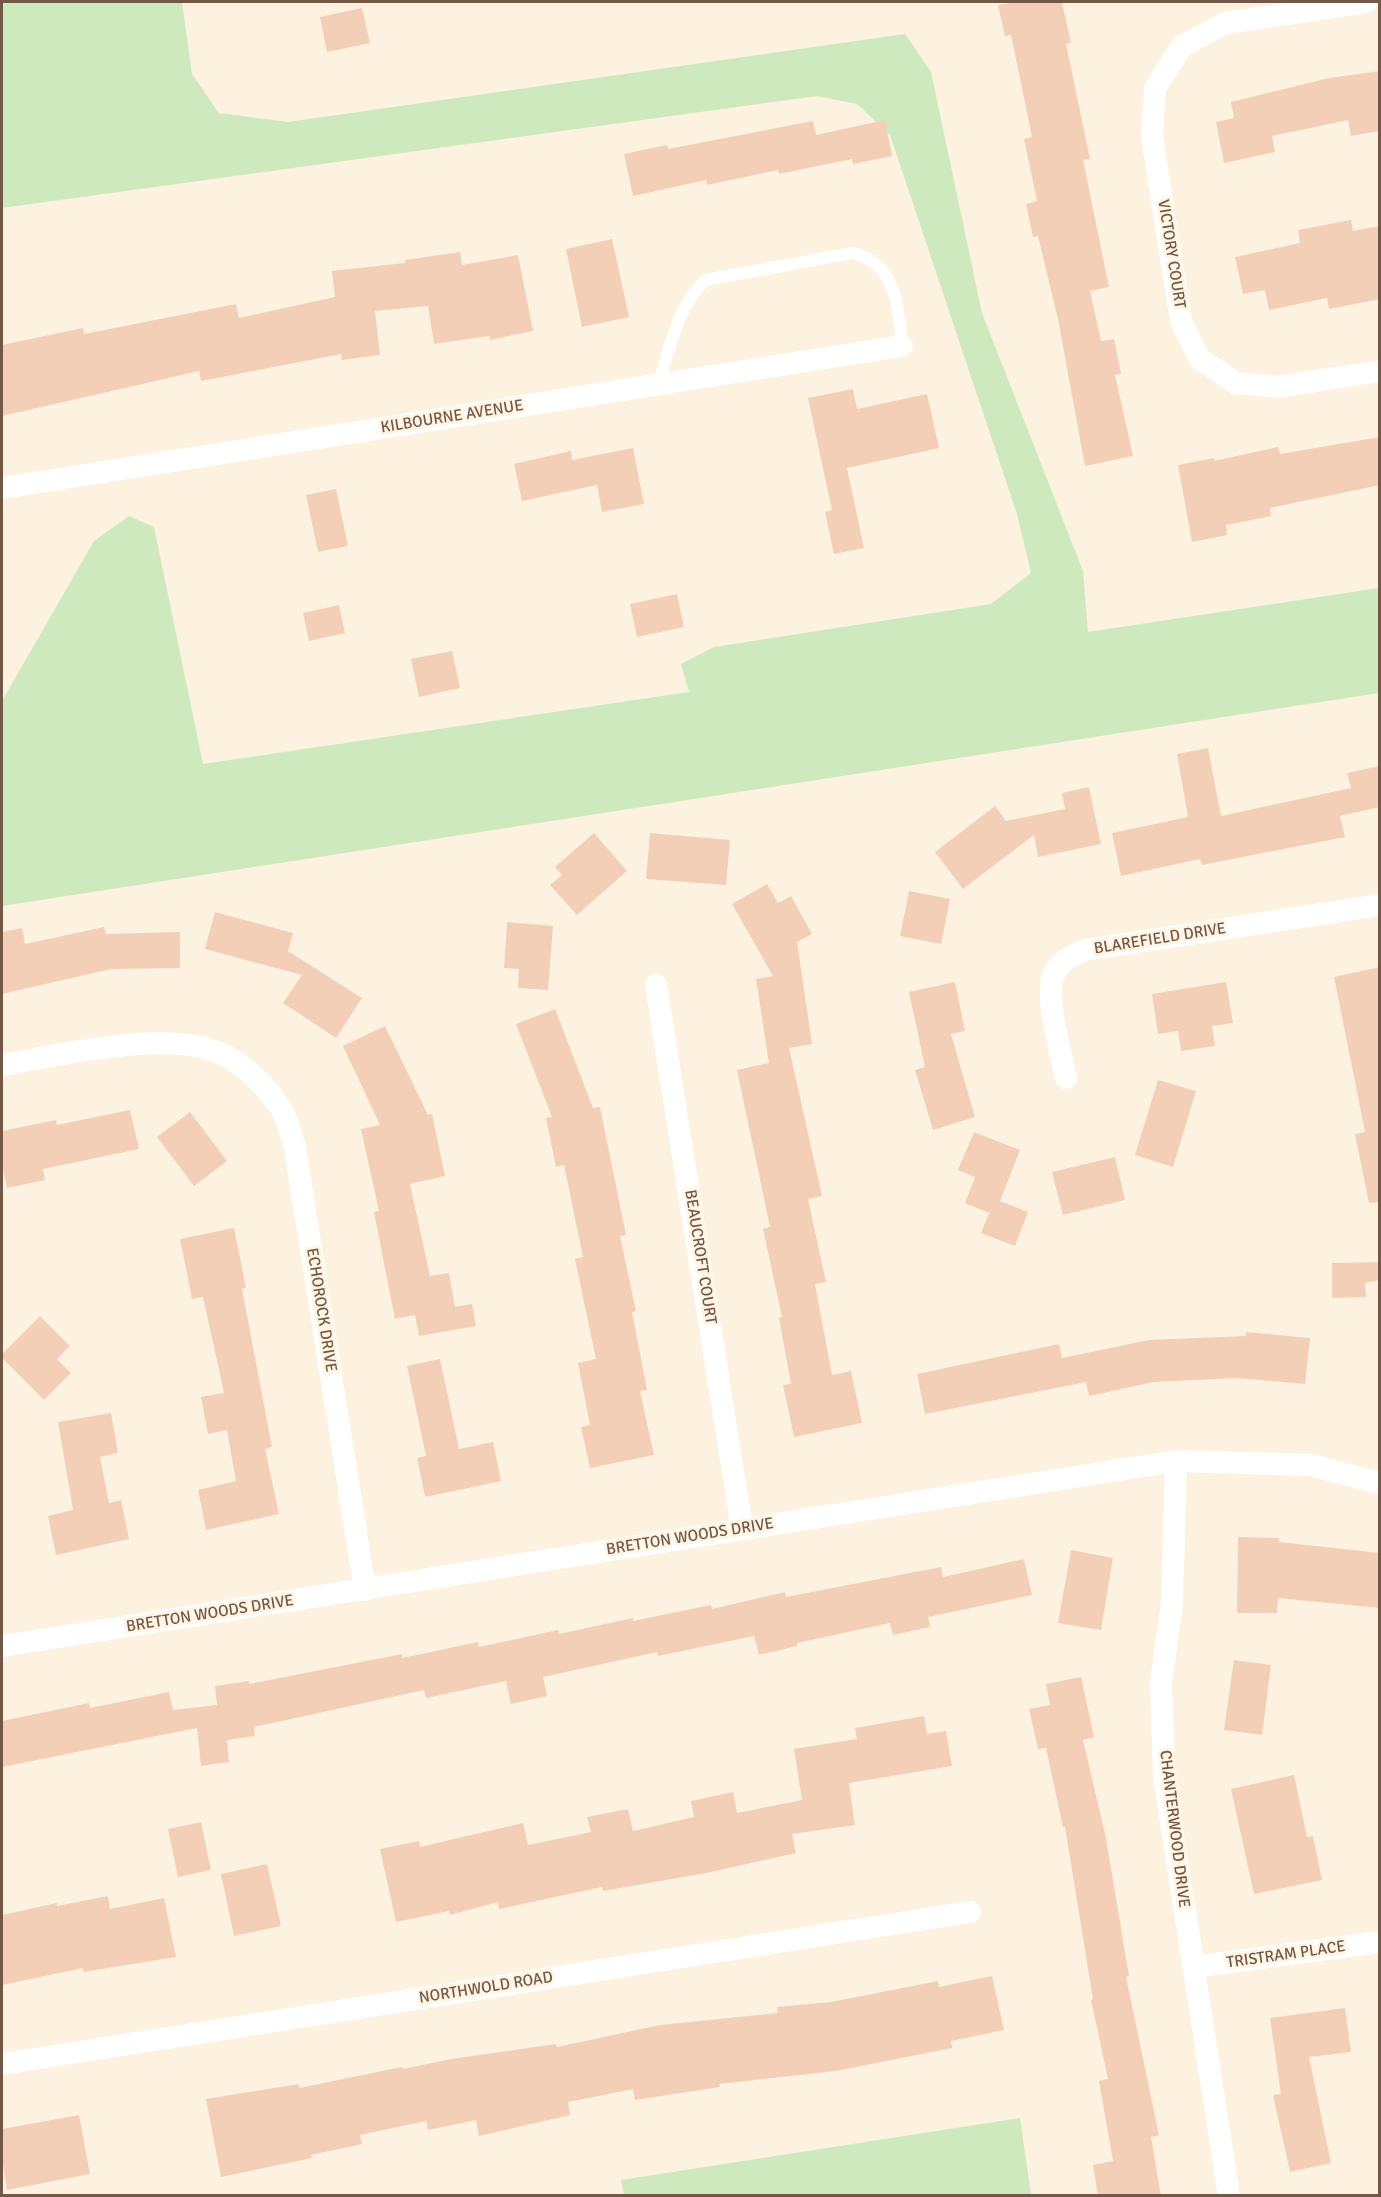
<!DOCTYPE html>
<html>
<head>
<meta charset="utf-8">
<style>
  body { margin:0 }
  #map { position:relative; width:1381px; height:2197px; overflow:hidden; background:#fcf2df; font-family:Signika,sans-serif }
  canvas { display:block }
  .frame { position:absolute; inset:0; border:3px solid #735747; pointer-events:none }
</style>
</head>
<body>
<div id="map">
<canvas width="1381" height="2197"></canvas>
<div class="frame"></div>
</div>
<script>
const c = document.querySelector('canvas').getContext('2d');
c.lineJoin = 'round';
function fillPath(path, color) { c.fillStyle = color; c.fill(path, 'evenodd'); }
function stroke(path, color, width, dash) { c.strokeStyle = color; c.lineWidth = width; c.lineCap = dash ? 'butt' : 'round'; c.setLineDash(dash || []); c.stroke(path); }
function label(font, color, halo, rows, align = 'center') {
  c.font = font + ' Signika,sans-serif'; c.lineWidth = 6; c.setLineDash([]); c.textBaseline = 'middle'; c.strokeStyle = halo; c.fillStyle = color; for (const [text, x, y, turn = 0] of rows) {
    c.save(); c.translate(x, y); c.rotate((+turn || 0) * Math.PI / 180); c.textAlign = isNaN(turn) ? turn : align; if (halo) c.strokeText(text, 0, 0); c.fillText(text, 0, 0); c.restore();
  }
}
fillPath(new Path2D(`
  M 2,2 L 182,2 L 192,74 L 219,113 L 288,122 L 905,34 L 931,72 L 982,313 L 1083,571 L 1088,632 L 1379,588 L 1379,693 L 2,906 L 2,701 L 94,541 L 129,516 L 154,527 L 203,764 L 689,692 L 681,664 L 714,647 L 991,604 L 1031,573 L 1017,514 L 890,135 L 857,104 L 817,96 L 2,208 Z
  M 1020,2118 L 1031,2195 L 624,2195 L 621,2180 Z`), '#cfe9be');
fillPath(new Path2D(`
  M 1017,2 L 1062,2 L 1071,43 L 1066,44 L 1090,159 L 1083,160 L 1109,287 L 1090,291 L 1101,341 L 1114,339 L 1121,374 L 1115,375 L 1133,456 L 1085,466 L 1058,319 L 1038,236 L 1033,237 L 1026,204 L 1037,201 L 1024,139 L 1032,137 L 1011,35 L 1005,36 L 998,5 Z
  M 362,8 L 370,43 L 327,52 L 320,17 Z
  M 1380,71 L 1380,131 L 1351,136 L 1348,120 L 1272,136 L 1275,152 L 1224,163 L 1216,122 L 1234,118 L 1231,102 L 1329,78 Z
  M 885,120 L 892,156 L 853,164 L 852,159 L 779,174 L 778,170 L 707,185 L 706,180 L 633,196 L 624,154 L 667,145 L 668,149 L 813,121 L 816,135 Z
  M 1351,220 L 1353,231 L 1380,226 L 1380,299 L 1329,309 L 1327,298 L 1269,310 L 1265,290 L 1243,294 L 1235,257 L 1300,243 L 1298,230 Z
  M 612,239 L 629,317 L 582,327 L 566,249 Z
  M 460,252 L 462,265 L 518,255 L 533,331 L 490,340 L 489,336 L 434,344 L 428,306 L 375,311 L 380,355 L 342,360 L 341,354 L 201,381 L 199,371 L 2,416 L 2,345 L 83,328 L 84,334 L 236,304 L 239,318 L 335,297 L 332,271 L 405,263 L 405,260 Z
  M 853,389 L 857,409 L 927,394 L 939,448 L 847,468 L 864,548 L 834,554 L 825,512 L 832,510 L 808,398 Z
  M 1380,437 L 1380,485 L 1270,508 L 1271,516 L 1226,525 L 1227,535 L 1192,542 L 1178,465 L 1214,458 L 1214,461 L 1278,447 L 1280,454 Z
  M 633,448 L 644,504 L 602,512 L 597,485 L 522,501 L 514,464 L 571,451 L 572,460 Z
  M 336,489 L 348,546 L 318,552 L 306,495 Z
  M 677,594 L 684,627 L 637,637 L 630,604 Z
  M 339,605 L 345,633 L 309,641 L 303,613 Z
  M 452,651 L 460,688 L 419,697 L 411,659 Z
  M 1208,748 L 1221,816 L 1351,788 L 1347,773 L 1380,766 L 1380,807 L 1340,816 L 1345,837 L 1202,865 L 1200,859 L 1121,876 L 1112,833 L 1188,817 L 1177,754 Z
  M 1089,787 L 1101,844 L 1038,857 L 1034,835 L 963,889 L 935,852 L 995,806 L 1006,821 L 1065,809 L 1062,793 Z
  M 594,833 L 627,871 L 577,915 L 550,885 L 562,875 L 555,867 Z
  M 650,833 L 730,840 L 726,885 L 646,879 Z
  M 767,884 L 778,903 L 791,896 L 812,934 L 797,942 L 812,1044 L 789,1048 L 822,1196 L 808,1199 L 826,1282 L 815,1284 L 832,1375 L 851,1371 L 862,1423 L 794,1437 L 783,1385 L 791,1384 L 779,1318 L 782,1317 L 763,1229 L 770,1227 L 737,1070 L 769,1063 L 756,979 L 773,976 L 732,904 Z
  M 909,891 L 950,899 L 941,944 L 900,936 Z
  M 215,912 L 293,933 L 288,951 L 362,998 L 336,1038 L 283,1003 L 302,975 L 205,949 Z
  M 507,922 L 553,926 L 548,990 L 518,988 L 519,969 L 504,968 Z
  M 104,927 L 106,934 L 180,932 L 180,968 L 111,969 L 2,994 L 2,932 L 22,928 L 25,944 Z
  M 1380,967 L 1380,1202 L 1369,1203 L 1355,1134 L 1365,1132 L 1334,977 Z
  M 955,982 L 965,1031 L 951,1034 L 975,1117 L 933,1130 L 915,1070 L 925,1067 L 909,992 Z
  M 1226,982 L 1233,1023 L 1212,1026 L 1215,1046 L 1181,1051 L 1178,1031 L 1158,1034 L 1152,994 Z
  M 555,1009 L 593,1108 L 600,1107 L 626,1235 L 620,1236 L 636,1311 L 632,1312 L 647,1390 L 640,1391 L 654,1455 L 590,1468 L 581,1427 L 590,1425 L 578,1363 L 596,1359 L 575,1259 L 583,1257 L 564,1165 L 556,1167 L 546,1118 L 552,1117 L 516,1024 Z
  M 385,1026 L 428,1115 L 432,1114 L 445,1176 L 410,1184 L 430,1276 L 449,1273 L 455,1307 L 472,1304 L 476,1326 L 419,1336 L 415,1315 L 395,1319 L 374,1212 L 379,1211 L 361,1129 L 380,1125 L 343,1046 Z
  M 1158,1080 L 1196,1091 L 1173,1167 L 1135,1155 Z
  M 130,1110 L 139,1149 L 43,1169 L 45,1180 L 7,1188 L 2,1164 L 2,1131 L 56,1120 L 57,1125 Z
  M 190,1112 L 227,1161 L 194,1186 L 157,1137 Z
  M 974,1132 L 1020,1150 L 1000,1201 L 1028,1212 L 1015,1246 L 981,1233 L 989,1213 L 965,1203 L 975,1177 L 958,1170 Z
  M 1115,1157 L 1125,1200 L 1063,1215 L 1052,1172 Z
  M 234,1228 L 246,1288 L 242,1289 L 272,1447 L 265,1449 L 279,1514 L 206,1530 L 198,1490 L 236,1481 L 227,1430 L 208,1434 L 201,1397 L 224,1393 L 203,1297 L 192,1299 L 180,1239 Z
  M 1380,1262 L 1380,1280 L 1365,1283 L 1366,1297 L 1332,1298 L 1332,1263 Z
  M 40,1316 L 70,1346 L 57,1359 L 71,1373 L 44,1400 L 2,1358 L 2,1354 Z
  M 1246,1332 L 1310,1338 L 1305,1384 L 1236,1378 L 1154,1382 L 1089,1396 L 1086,1382 L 925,1414 L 917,1374 L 1059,1344 L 1062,1358 L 1149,1340 L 1246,1336 Z
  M 440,1359 L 459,1449 L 493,1442 L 501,1481 L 425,1497 L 417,1458 L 426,1456 L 407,1366 Z
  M 111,1413 L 118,1453 L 100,1457 L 109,1503 L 121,1500 L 129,1539 L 56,1555 L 48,1516 L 73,1510 L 58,1422 Z
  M 1238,1537 L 1279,1538 L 1279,1542 L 1380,1553 L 1380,1608 L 1278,1598 L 1277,1613 L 1237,1613 Z
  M 1071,1550 L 1113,1558 L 1101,1630 L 1058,1623 Z
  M 1024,1559 L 1032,1595 L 928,1617 L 930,1627 L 893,1635 L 890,1623 L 797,1643 L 797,1646 L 759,1655 L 754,1636 L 658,1656 L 657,1652 L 543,1677 L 547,1696 L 511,1704 L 506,1681 L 426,1698 L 424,1690 L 254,1727 L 255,1736 L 227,1740 L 229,1762 L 201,1766 L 197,1728 L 2,1767 L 2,1721 L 89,1703 L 90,1708 L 169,1692 L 173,1710 L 217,1705 L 215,1686 L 249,1681 L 249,1684 L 402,1654 L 402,1658 L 478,1642 L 479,1647 L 558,1630 L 559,1634 L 633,1618 L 633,1621 L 711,1605 L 712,1609 L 785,1592 L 786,1597 L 941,1567 L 943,1577 Z
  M 1234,1660 L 1271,1665 L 1262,1735 L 1224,1730 Z
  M 1081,1677 L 1094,1737 L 1083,1740 L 1106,1838 L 1129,1976 L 1126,1977 L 1159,2135 L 1151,2137 L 1161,2196 L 1098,2196 L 1093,2165 L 1113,2161 L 1099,2081 L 1108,2079 L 1091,2000 L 1093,1999 L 1065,1827 L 1063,1827 L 1046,1748 L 1038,1749 L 1029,1709 L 1050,1705 L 1046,1684 Z
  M 924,1716 L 927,1734 L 946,1731 L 952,1766 L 849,1783 L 855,1825 L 792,1834 L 796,1853 L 706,1873 L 603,1891 L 602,1887 L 499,1909 L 498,1902 L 450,1915 L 449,1911 L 396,1922 L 380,1849 L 419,1841 L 420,1847 L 523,1823 L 528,1845 L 591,1832 L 587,1817 L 628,1809 L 633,1831 L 694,1817 L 691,1801 L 733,1792 L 737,1813 L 802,1800 L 794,1749 L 857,1739 L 855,1728 Z
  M 1294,1775 L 1307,1837 L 1313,1836 L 1322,1880 L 1254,1894 L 1231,1789 Z
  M 201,1822 L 211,1870 L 178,1877 L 168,1829 Z
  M 267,1864 L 281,1926 L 234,1936 L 221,1874 Z
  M 108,1896 L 110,1909 L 164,1898 L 176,1957 L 83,1972 L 83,1968 L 2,1985 L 2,1915 L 57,1903 L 57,1906 Z
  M 992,1976 L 1004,2030 L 951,2041 L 952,2048 L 836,2071 L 719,2084 L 720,2087 L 635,2100 L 633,2089 L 568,2102 L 570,2115 L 479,2136 L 476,2120 L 428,2130 L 426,2121 L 360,2135 L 362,2144 L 311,2155 L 312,2158 L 221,2177 L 206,2099 L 299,2084 L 299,2088 L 402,2067 L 403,2069 L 451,2059 L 556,2044 L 557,2047 L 660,2025 L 778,2013 L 777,2007 L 831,2002 L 938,1981 L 939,1987 Z
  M 1345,2008 L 1351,2052 L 1309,2057 L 1331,2163 L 1290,2172 L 1273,2095 L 1281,2094 L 1270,2018 Z
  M 79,2115 L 90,2174 L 7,2190 L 2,2158 L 2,2129 Z`), '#f2cfb6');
stroke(new Path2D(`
  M 658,384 C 670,350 677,305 706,280 L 852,253 C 896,261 899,310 902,346`), '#fff', 12);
stroke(new Path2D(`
  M 1366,2 L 1226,23 L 1182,46 L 1155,88 L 1152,137 L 1181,321 L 1200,359 L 1236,383 L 1278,387 L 1380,371
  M 2,488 L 902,346
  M 656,985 L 742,1529
  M 2,1065 C 61,1055 173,1027 226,1056 C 247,1068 266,1086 279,1106 C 287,1117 291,1135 295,1148 L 365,1590
  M 1066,1078 C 1061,1053 1045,999 1053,976 C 1059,961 1072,956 1085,950 L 1380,905
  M 1176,1461 L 1172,1604 L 1161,1682 L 1164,1776 L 1229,2196
  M 2,1646 L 1176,1461 L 1311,1465 L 1380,1483
  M 1193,1967 L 1380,1942
  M 2,2064 L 970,1912`), '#fff', 22);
label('16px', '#735747', '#fff5e5', [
  ["VICTORY COURT",1171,254,81],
  ["KILBOURNE AVENUE",452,417,-9],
  ["BLAREFIELD DRIVE",1160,939,-9],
  ["BEAUCROFT COURT",700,1257,81],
  ["ECHOROCK DRIVE",321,1310,81],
  ["BRETTON WOODS DRIVE",690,1537,-9],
  ["BRETTON WOODS DRIVE",210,1614,-9],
  ["CHANTERWOOD DRIVE",1174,1829,83],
  ["TRISTRAM PLACE",1286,1955,-8],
  ["NORTHWOLD ROAD",486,1988,-9]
]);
</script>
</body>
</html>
